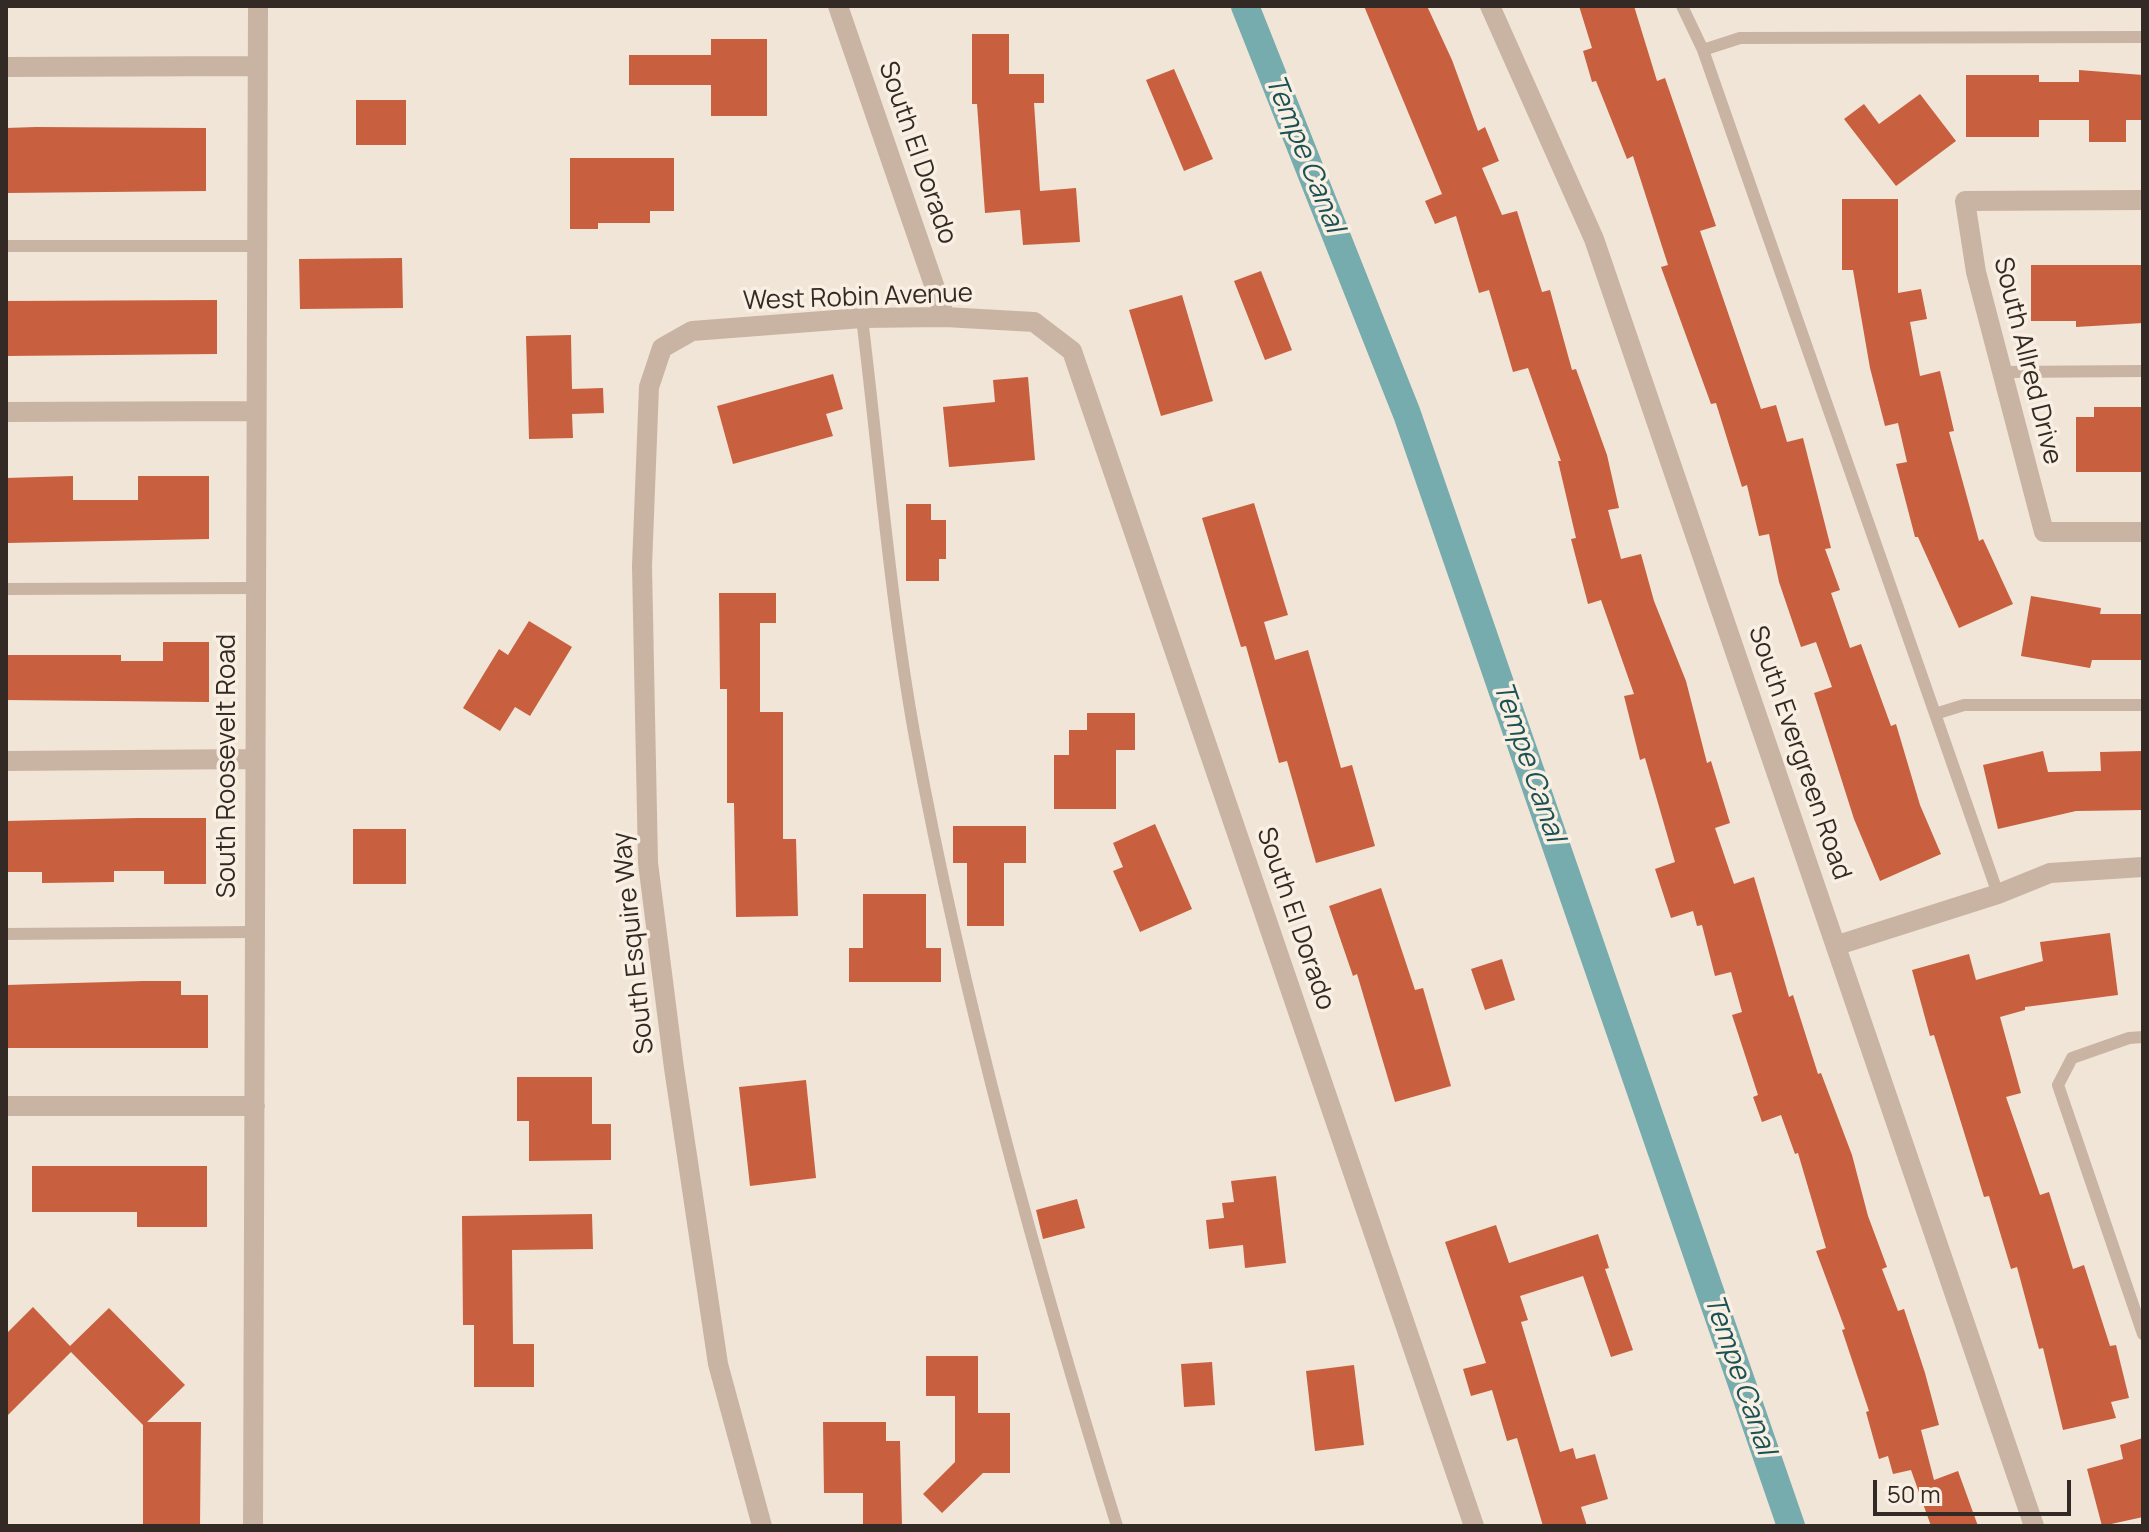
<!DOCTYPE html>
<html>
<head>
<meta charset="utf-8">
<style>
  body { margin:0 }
  #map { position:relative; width:2149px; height:1532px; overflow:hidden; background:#f1e5d7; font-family:Manrope,sans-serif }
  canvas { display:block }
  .frame { position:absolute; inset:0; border:8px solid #342a25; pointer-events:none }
  .scale { position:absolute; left:1873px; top:1480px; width:198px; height:36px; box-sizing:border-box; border:4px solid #342a25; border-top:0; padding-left:10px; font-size:24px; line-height:28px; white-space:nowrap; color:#342a25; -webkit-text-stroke:6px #f9efe3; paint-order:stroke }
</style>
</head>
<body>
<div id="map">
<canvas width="2149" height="1532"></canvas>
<div class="frame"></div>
<div class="scale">50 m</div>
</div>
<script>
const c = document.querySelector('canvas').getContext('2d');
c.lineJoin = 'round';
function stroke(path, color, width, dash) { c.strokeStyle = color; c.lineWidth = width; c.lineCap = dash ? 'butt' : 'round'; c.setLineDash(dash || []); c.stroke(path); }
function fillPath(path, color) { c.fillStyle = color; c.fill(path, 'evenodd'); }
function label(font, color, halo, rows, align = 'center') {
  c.font = font + ' Manrope,sans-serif'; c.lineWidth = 7; c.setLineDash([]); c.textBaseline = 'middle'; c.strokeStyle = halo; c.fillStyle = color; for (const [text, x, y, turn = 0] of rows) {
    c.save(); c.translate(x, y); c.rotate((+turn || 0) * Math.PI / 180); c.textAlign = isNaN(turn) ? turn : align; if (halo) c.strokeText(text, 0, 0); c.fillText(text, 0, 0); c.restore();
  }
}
stroke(new Path2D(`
  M 1245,6 L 1407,414 L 1791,1526`), '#76acae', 28);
fillPath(new Path2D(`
  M 1364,6 L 1427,6 L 1452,60 L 1478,131 L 1485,127 L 1499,161 L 1482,168 L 1502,215 L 1517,211 L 1542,292 L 1550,290 L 1572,370 L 1576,369 L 1607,455 L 1619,508 L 1608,510 L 1621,559 L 1641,554 L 1654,601 L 1686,681 L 1707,763 L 1711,761 L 1730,823 L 1715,828 L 1734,884 L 1754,877 L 1789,997 L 1793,995 L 1818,1074 L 1821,1073 L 1852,1155 L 1868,1216 L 1887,1267 L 1882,1269 L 1898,1311 L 1904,1309 L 1925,1373 L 1939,1425 L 1921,1430 L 1934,1480 L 1958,1471 L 1978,1526 L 1931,1526 L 1911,1470 L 1893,1474 L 1888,1456 L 1879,1459 L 1866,1412 L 1869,1411 L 1842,1330 L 1845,1329 L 1816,1251 L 1826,1248 L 1798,1153 L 1795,1154 L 1781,1115 L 1762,1122 L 1753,1097 L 1758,1095 L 1732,1015 L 1742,1012 L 1731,972 L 1715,976 L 1702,925 L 1697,926 L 1693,911 L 1671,918 L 1655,869 L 1675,862 L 1645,758 L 1640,760 L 1624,696 L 1634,694 L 1601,600 L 1588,604 L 1571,539 L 1576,538 L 1558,461 L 1561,461 L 1528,368 L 1513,372 L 1489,290 L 1479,293 L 1456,216 L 1435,224 L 1425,201 L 1442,194 Z
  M 1579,6 L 1634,6 L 1657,81 L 1665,78 L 1716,226 L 1700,231 L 1761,409 L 1776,405 L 1787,442 L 1803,438 L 1831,548 L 1825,549 L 1840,590 L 1831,593 L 1850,648 L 1861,644 L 1891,726 L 1896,724 L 1920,805 L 1941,854 L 1880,881 L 1854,819 L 1814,693 L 1832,687 L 1816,642 L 1801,647 L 1779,582 L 1769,534 L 1759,536 L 1747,485 L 1742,487 L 1716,403 L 1711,404 L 1661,267 L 1668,265 L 1633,156 L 1627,159 L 1596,81 L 1592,82 L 1583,51 L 1592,48 Z
  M 972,34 L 1009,34 L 1009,74 L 1044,74 L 1044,103 L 1034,103 L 1040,191 L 1076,188 L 1080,242 L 1023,245 L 1020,210 L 985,213 L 977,104 L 972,104 Z
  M 711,39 L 767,39 L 767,116 L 711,116 L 711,85 L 629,85 L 629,55 L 711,55 Z
  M 1174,69 L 1213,159 L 1184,171 L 1146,80 Z
  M 2079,70 L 2143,75 L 2143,120 L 2126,120 L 2126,142 L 2089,142 L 2089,120 L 2039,120 L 2039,137 L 1966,137 L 1966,75 L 2039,75 L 2039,82 L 2079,82 Z
  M 1920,94 L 1956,141 L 1896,186 L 1844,119 L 1864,104 L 1879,124 Z
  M 356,100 L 406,100 L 406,145 L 356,145 Z
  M 36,127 L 206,128 L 206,191 L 6,193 L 6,128 Z
  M 570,158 L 674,158 L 674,211 L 650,211 L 650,223 L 598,223 L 598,229 L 570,229 Z
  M 1842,199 L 1898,199 L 1898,293 L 1921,289 L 1927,319 L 1910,322 L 1920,376 L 1940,371 L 1954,431 L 1949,432 L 1979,541 L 1983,539 L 2013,604 L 1959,628 L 1918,537 L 1915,537 L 1896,464 L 1907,462 L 1898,423 L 1885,426 L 1870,368 L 1853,270 L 1842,270 Z
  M 402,258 L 403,308 L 300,309 L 299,259 Z
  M 2031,265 L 2143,265 L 2143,323 L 2076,327 L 2076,321 L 2031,321 Z
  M 1261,271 L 1292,350 L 1265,360 L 1234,281 Z
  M 1182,295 L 1213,401 L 1161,416 L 1129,310 Z
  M 217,300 L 217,354 L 6,356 L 6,301 Z
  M 571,335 L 572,389 L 603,388 L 604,413 L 572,414 L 573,438 L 529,439 L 526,336 Z
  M 833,374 L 843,409 L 826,414 L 833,436 L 733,464 L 717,406 Z
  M 1028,377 L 1035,460 L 949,467 L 943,407 L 995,402 L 993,380 Z
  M 2094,407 L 2143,407 L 2143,472 L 2076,472 L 2076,417 L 2094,417 Z
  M 73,476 L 73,500 L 138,500 L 138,476 L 209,476 L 209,539 L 6,543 L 6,478 Z
  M 1254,503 L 1288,615 L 1264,622 L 1275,660 L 1308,650 L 1341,768 L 1352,765 L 1375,846 L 1316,863 L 1287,761 L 1279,763 L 1246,646 L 1241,647 L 1202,518 Z
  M 906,504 L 931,504 L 931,520 L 946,520 L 946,559 L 939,559 L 939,581 L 906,581 Z
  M 719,593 L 776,593 L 776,623 L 760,623 L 760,712 L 783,712 L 783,839 L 796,839 L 798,916 L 736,917 L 734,803 L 727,803 L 727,689 L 720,689 Z
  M 2031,596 L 2101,608 L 2100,614 L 2143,614 L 2143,660 L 2092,660 L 2090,668 L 2021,656 Z
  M 529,621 L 572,647 L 530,716 L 515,707 L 500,731 L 463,708 L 499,649 L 508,655 Z
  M 163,642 L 209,642 L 209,702 L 6,700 L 6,655 L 121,655 L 121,661 L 163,661 Z
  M 1087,713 L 1135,713 L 1135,750 L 1116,750 L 1116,809 L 1054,809 L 1054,755 L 1069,755 L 1069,730 L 1087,730 Z
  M 2043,751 L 2048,772 L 2101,771 L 2100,752 L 2143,751 L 2143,810 L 2076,811 L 1998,829 L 1983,765 Z
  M 137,818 L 206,818 L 206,884 L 164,884 L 164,871 L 114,871 L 114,882 L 42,883 L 42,872 L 6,872 L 6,821 Z
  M 1155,824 L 1192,909 L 1140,932 L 1113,871 L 1123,867 L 1113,843 Z
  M 953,826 L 1026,826 L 1026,863 L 1004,863 L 1004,926 L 967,926 L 967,863 L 953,863 Z
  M 353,829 L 406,829 L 406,884 L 353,884 Z
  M 1381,888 L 1415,990 L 1423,988 L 1451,1086 L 1395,1102 L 1357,974 L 1353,976 L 1329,906 Z
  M 863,894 L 926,894 L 926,948 L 941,948 L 941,982 L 849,982 L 849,948 L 863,948 Z
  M 2110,933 L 2118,995 L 2025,1007 L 2025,1010 L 2000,1017 L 2021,1093 L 2006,1097 L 2040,1195 L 2049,1192 L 2073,1269 L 2084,1265 L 2110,1346 L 2116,1345 L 2129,1398 L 2111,1402 L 2116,1418 L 2063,1430 L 2043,1348 L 2039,1349 L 2017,1267 L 2011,1269 L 1989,1196 L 1984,1197 L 1934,1035 L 1930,1036 L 1912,970 L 1969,954 L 1976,980 L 2043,961 L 2040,942 Z
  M 1502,959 L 1515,1000 L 1485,1010 L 1471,969 Z
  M 143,981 L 181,981 L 181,995 L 208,995 L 208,1048 L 6,1048 L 6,985 Z
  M 517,1077 L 592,1077 L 592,1124 L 611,1124 L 611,1160 L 529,1161 L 529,1121 L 517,1121 Z
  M 806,1080 L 816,1178 L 750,1186 L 739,1087 Z
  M 32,1166 L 207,1166 L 207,1227 L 137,1227 L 137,1212 L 32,1212 Z
  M 1276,1176 L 1286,1263 L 1245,1268 L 1243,1245 L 1209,1249 L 1206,1220 L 1224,1218 L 1222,1203 L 1234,1202 L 1231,1181 Z
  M 1077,1199 L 1085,1228 L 1043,1239 L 1036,1210 Z
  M 592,1214 L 593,1249 L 512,1250 L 513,1344 L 534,1344 L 534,1387 L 474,1387 L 474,1325 L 463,1325 L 462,1216 Z
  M 1496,1225 L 1509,1263 L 1598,1234 L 1609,1268 L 1605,1269 L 1633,1350 L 1611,1357 L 1583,1276 L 1520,1296 L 1528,1320 L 1521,1322 L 1560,1452 L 1573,1448 L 1576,1459 L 1595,1454 L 1608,1499 L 1581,1507 L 1587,1526 L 1543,1526 L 1517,1438 L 1507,1441 L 1492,1390 L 1471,1396 L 1463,1369 L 1486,1363 L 1445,1242 Z
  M 33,1307 L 70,1346 L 109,1308 L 185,1385 L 147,1422 L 201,1422 L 200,1526 L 143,1526 L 143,1425 L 71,1352 L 6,1417 L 6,1334 Z
  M 926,1356 L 978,1356 L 978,1413 L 1010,1413 L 1010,1473 L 983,1473 L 942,1513 L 923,1494 L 955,1462 L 955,1396 L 926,1396 Z
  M 1212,1362 L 1215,1405 L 1184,1407 L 1181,1364 Z
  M 1354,1365 L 1364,1445 L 1315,1451 L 1306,1371 Z
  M 823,1422 L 886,1422 L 886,1441 L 900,1441 L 902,1526 L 863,1526 L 863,1493 L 824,1493 Z
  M 2143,1438 L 2143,1517 L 2102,1526 L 2087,1469 L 2123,1459 L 2120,1445 Z`), '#c85f3e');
stroke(new Path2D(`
  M 1682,6 L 1703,50 L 1998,894
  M 1703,50 L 1740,38 L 2143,37
  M 6,246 L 256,246
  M 862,318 C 879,458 890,599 915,738 C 964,1004 1037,1268 1117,1526
  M 2002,372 L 2143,371
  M 6,589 L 254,588
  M 1935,714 L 1964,705 L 2143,705
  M 6,934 L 254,932
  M 2143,1037 L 2129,1038 L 2072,1058 L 2058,1085 L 2143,1334`), '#c9b4a3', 12);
stroke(new Path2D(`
  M 838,6 L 945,317
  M 1490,6 L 1594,239 L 2034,1526
  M 6,67 L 258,66
  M 2143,200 L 1965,201 L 1976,272 L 2044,532 L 2143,532
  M 6,412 L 256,411
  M 6,761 L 254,759
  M 1838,945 L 1998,894 L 2050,873 L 2143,867
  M 6,1106 L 255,1106
  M 253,1526 L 258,6
  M 762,1526 L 718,1364 L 674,1068 L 648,863 L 642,566 L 649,387 L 662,348 L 692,331 L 862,318 L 945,317 L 1034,322 L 1072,351 L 1474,1526`), '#c9b4a3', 20);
label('26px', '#342a25', '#f9efe3', [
  ["South El Dorado",917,153,71],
  ["West Robin Avenue",858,298,-2],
  ["South Allred Drive",2027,361,76],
  ["South Evergreen Road",1799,753,71],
  ["South Roosevelt Road",228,766,-90],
  ["South El Dorado",1295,919,71],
  ["South Esquire Way",634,943,-96]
]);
label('italic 28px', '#1b5255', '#f9efe3', [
  ["Tempe Canal",1304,154,68],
  ["Tempe Canal",1528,762,71],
  ["Tempe Canal",1739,1375,71]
]);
</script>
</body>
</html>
